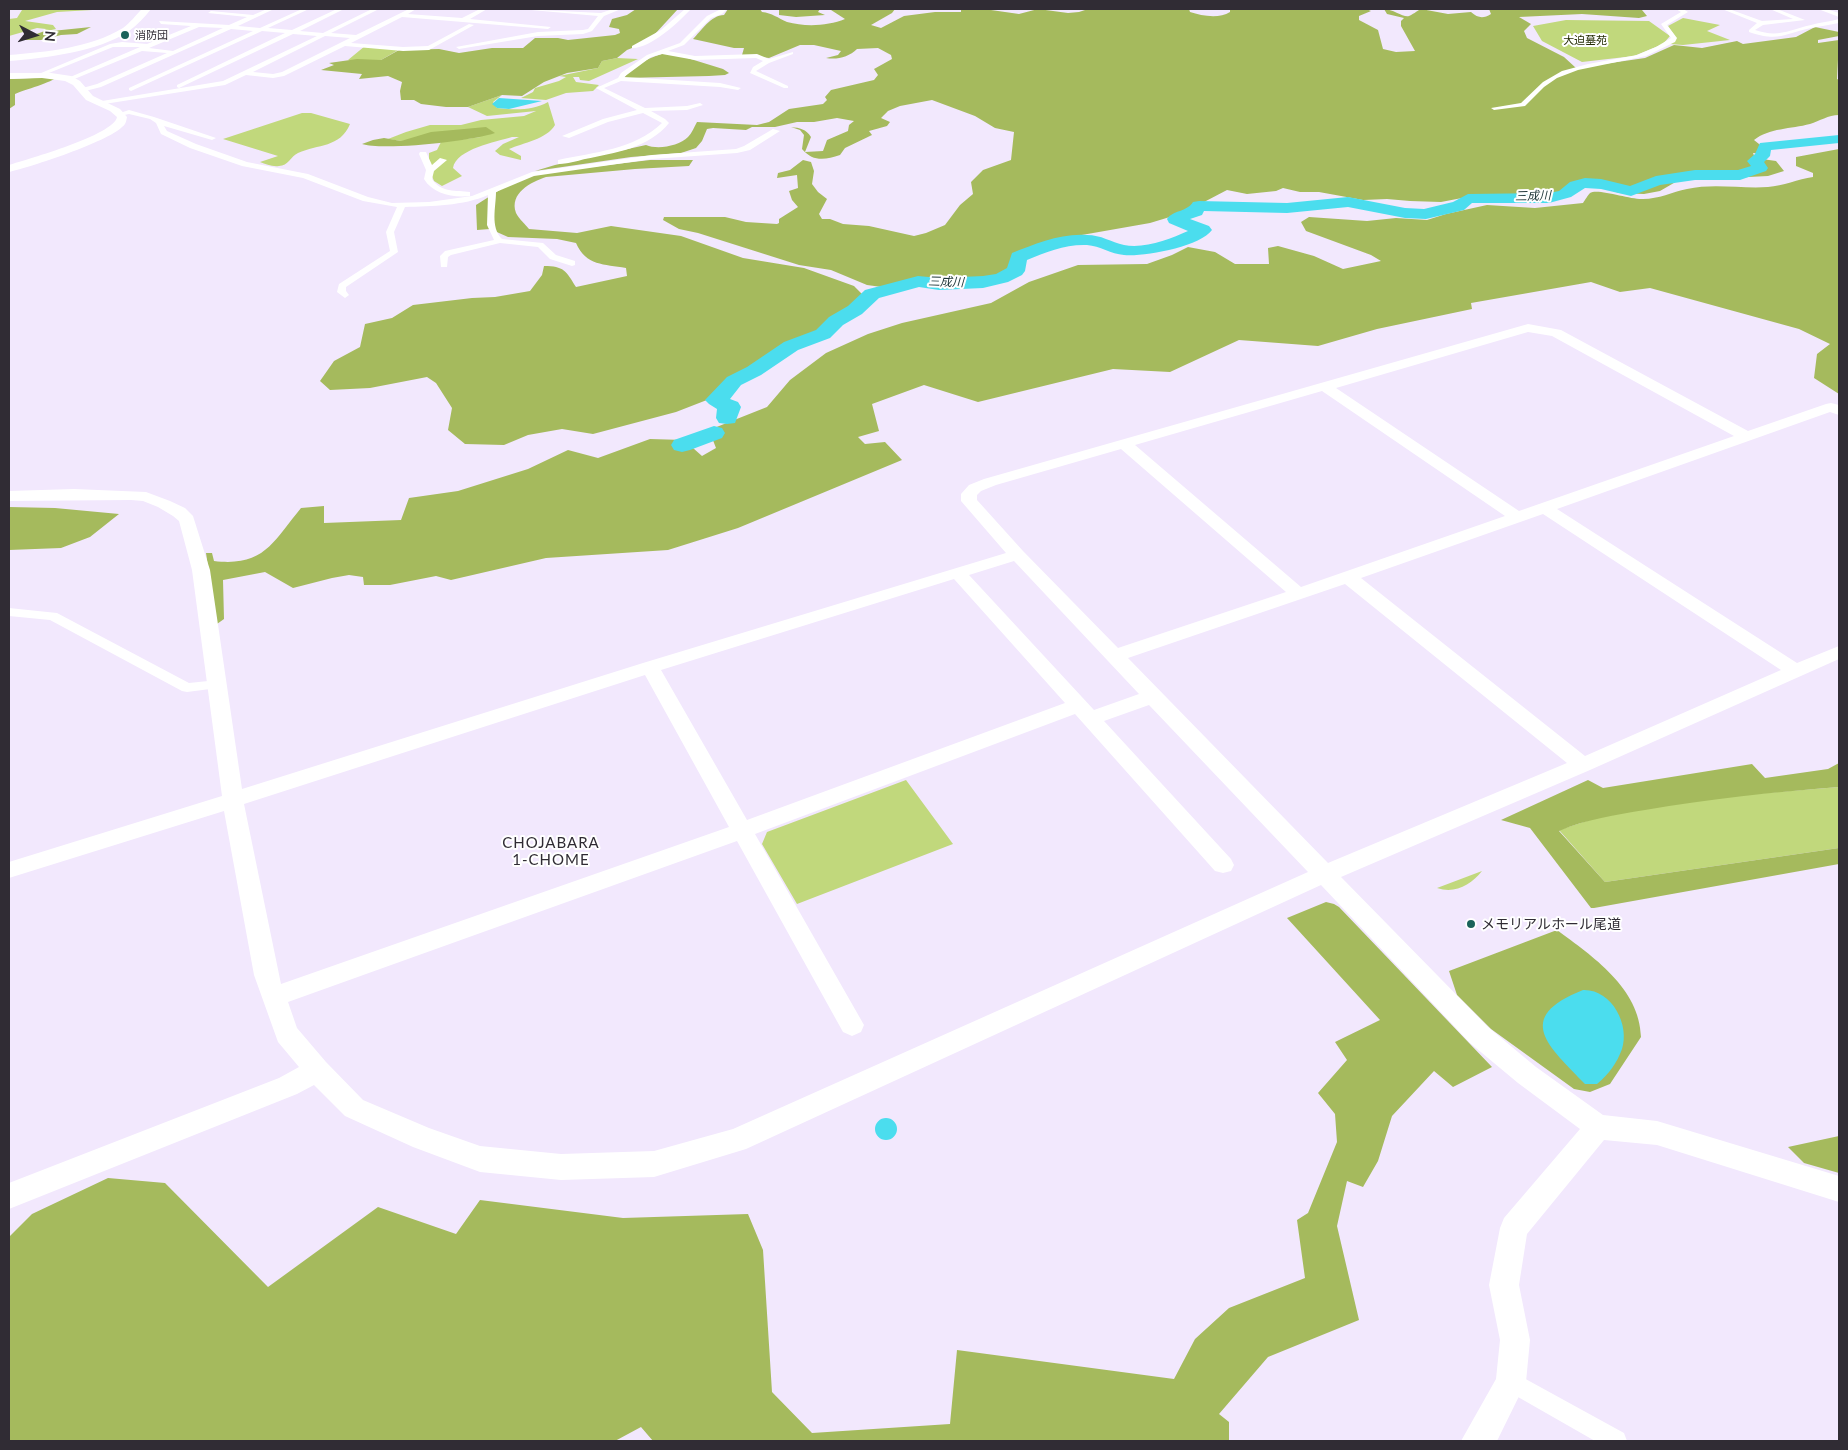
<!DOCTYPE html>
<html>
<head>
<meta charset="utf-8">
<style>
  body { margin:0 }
  #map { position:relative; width:1848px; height:1450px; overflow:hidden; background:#f2e8fd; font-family:Lato,sans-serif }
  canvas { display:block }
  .frame { position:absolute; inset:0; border:10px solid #302c34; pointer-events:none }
  .north { position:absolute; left:10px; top:10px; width:50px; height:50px; -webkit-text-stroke:4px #fff; paint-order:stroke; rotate:95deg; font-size:14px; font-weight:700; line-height:20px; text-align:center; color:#302c34 }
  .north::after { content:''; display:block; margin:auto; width:18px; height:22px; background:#302c34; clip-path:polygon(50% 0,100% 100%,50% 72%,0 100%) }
</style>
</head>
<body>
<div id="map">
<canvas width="1848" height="1450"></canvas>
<div class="frame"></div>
<div class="north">N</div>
</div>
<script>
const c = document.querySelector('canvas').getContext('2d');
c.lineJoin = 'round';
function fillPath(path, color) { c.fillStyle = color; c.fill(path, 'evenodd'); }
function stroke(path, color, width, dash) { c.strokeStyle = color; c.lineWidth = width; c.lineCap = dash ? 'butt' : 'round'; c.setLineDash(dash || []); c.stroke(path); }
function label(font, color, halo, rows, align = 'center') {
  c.font = font + ' Lato,"Noto Sans JP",sans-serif'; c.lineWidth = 4; c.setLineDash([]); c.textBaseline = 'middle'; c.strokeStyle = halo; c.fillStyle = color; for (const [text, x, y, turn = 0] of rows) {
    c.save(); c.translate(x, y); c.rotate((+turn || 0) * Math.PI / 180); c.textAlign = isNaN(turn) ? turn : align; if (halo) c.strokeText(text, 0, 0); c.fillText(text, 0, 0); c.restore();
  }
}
fillPath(new Path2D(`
  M 13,9 L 110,9 L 57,12 L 25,21 L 53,25 L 56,29 L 42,32 L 46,29 L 37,28 L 9,36 L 9,19 L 17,18 L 22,10 L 13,10 Z
  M 1683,18 L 1720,25 L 1707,31 L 1730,40 L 1683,45 L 1670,44 L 1675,36 L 1668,26 Z
  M 1566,20 L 1649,21 L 1670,36 L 1663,44 L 1634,56 L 1582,62 L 1542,41 L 1533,26 Z
  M 365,46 L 400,49 L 381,60 L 348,60 Z
  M 617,58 L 638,59 L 589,81 L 580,80 L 579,77 L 573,77 L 576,82 L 599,85 L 593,91 L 566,93 L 546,100 L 521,98 L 533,92 L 535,88 L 559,81 L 566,77 L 559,76 L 598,68 L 602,61 Z
  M 502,95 L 493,102 L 497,108 C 514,110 532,111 548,102 L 555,125 C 547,139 523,143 509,149 L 521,156 L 521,160 L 500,155 L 495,151 L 503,144 L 519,137 L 512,137 C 496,142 456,149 453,168 L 462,176 L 442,186 L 434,181 L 429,169 L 429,153 L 437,150 L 441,142 L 481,137 L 401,141 L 388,139 L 406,132 L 430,125 L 461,125 L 481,120 L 524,116 L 536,111 L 487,116 L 468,107 Z
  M 302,113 L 311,113 L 350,124 C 340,148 318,144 298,153 C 291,156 288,166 279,166 C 272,167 266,164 260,162 L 278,156 L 223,139 Z
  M 906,780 L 953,844 L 797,904 L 762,844 L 767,832 Z
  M 1839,787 L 1839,848 L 1605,882 L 1559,830 L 1602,816 L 1682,803 L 1741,795 Z
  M 1482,871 C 1471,885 1455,894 1437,888 Z`), '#c1d87c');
fillPath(new Path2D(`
  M 636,9 L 678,9 L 655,34 L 637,46 L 627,50 L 617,58 L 602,61 L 598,68 L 567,73 L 544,82 L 522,96 L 502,95 L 468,107 L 446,107 L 421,104 L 414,100 L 401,100 L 400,91 L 402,82 L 388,76 L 359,79 L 362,74 L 321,70 L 334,65 L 329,63 L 357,59 L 381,60 L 399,50 L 439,49 L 459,53 L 492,48 L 523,48 L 535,38 L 558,38 L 568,40 L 615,35 L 620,33 L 619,29 L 609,27 L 612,19 L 627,15 Z
  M 728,9 L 760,9 L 762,12 C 772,13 778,18 787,22 C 805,27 828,26 845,19 L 831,10 L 821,9 L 895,9 L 892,13 L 871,25 L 881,28 L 904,16 L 935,12 L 961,12 L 961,9 L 984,9 L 1019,14 L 1038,9 L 1068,13 L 1079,12 L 1088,9 L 1189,9 L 1190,12 C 1202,16 1219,19 1230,12 L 1230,9 L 1366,9 L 1371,11 L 1359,16 L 1359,20 L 1378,30 L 1383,49 L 1396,52 L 1415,51 L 1401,26 L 1401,21 L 1404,18 L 1387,14 L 1384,9 C 1393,9 1404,18 1409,16 C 1412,15 1417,11 1421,9 L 1448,14 L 1471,12 C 1478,18 1483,19 1491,14 L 1489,9 L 1636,9 L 1642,10 L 1647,16 L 1639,18 L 1582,14 L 1519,17 L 1531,24 L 1524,31 L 1527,38 L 1564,57 L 1576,68 L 1645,58 L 1674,45 L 1702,48 L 1737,41 L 1743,44 L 1796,37 L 1815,27 L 1839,32 L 1839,36 L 1818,40 L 1818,43 L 1839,40 L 1837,79 L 1839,80 L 1839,115 C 1828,115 1820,121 1810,124 C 1791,129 1769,128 1754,140 L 1764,148 L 1764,154 L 1753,153 L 1755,158 L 1776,161 L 1784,171 L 1768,176 L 1710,179 L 1702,173 L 1678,173 L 1679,180 L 1660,191 L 1644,194 L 1619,193 L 1593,184 L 1580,185 L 1564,198 L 1548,200 L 1518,201 L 1478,197 L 1462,198 L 1441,202 L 1410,201 L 1387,199 L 1363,200 L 1319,192 L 1300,192 L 1283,188 L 1276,191 L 1247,194 L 1227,190 L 1183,213 L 1150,223 L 1059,239 L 1011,261 L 1005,274 L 965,282 L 918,282 L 889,288 L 867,285 L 831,270 L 799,265 L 698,233 L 679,229 L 663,220 L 664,217 L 725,217 L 746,222 L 777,224 L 779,223 L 779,219 L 798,207 L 792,200 L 789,191 L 798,188 L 797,175 L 777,178 L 778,173 L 790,170 L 803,160 L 811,162 L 814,171 L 812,184 L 818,192 L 827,199 L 819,214 L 822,219 L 830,219 L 843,224 L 869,226 L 914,236 L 926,233 L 945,225 L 960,205 L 973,194 L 971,182 L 983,170 L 1011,160 L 1014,132 L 995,128 L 975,116 L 932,100 L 900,106 L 888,111 L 881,118 L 890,122 L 887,126 L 869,131 L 872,135 L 845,148 L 840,155 C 825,160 813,162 802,149 L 804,135 L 800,130 L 791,127 C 800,128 806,129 811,137 L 805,152 L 823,151 L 827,140 L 848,131 L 849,125 L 854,121 L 837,118 L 814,122 L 797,122 L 775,127 L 752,127 L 746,130 L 713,128 L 707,129 L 702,141 L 696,148 L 681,153 L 631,157 L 535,171 L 555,165 L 646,145 C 658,150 679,146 688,137 C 692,133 694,127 697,122 L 757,125 L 769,122 L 789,109 L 823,104 L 827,100 L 825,97 L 831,90 L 874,80 L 878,75 L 874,69 L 892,59 L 891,55 L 878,48 L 857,49 C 849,57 837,60 826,58 L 838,55 L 841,51 L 814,45 L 800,45 L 769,58 L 742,55 L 744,48 L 734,48 L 693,39 C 701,31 711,15 724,15 Z
  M 779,9 L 820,9 L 818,12 L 825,15 L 796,17 L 779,15 Z
  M 91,27 L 77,34 L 61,35 L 41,40 L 20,40 L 42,32 Z
  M 668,52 L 723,69 L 729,73 L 725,75 L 709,76 L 624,78 C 634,63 652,57 668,52 Z
  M 57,77 C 53,82 24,90 15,94 L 15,105 L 9,109 L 9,79 Z
  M 486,127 L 495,133 C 472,141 383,151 362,144 L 373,140 L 384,138 L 401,141 L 431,132 Z
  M 1839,149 L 1839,394 L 1814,378 L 1817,354 L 1830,344 L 1799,329 L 1650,288 L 1620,292 L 1591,282 L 1471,303 L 1472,309 L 1377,329 L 1318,346 L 1239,340 L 1170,372 L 1113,369 L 978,402 L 924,385 L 872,404 L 879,431 L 858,437 L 865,444 L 885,442 L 902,460 L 738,528 L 668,550 L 546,558 L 451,580 L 436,576 L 390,585 L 364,585 L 363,577 L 349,575 L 332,578 L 293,588 L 265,572 L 223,580 L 224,619 L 217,624 L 206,553 L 212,553 L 214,561 C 264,567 273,542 301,508 L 324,506 L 324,523 L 401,520 L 409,498 L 458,491 L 528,469 L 568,450 L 598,458 L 650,439 L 684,440 L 702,456 L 716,448 L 709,430 L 767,407 L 790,380 L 826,353 L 868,334 L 902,323 L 991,303 L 1029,282 L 1078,265 L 1147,264 L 1172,255 L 1188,247 L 1215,252 L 1235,264 L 1269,264 L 1268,248 L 1278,246 L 1314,256 L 1343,269 L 1381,261 L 1371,255 L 1306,231 L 1301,222 L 1309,217 L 1367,221 L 1396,218 L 1427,220 L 1446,214 L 1487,205 L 1535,208 L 1583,203 C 1585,200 1588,195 1590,193 C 1598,188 1631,200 1643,199 C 1659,199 1672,192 1687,189 C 1714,183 1742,189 1768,187 C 1783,186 1798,179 1813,177 L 1813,173 L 1796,166 L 1796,157 Z
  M 650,160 L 693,160 L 689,166 L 635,169 L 546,177 C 531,182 509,193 516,213 C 519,219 526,225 529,229 L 577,233 L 611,226 L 681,236 L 743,258 L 804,268 L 854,286 L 864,296 L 859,307 L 821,338 L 737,373 L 712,398 L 676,412 L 593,434 L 562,429 L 528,435 L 504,445 L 465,444 L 448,430 L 452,408 L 436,383 L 427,377 L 370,388 L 330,390 L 320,381 L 334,361 L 360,347 L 365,324 L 392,318 L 413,305 L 472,298 L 495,297 L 530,291 L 542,275 L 544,266 C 564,266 566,271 576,287 L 627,276 L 626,268 C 604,264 586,266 576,243 L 557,239 L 508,237 L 490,229 L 477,230 L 476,205 L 506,186 L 532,174 Z
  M 9,507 L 55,508 L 119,514 L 90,537 L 61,548 L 9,550 Z
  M 1839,763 L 1839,787 C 1774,792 1709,799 1645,810 C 1615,815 1587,819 1559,831 L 1605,882 L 1839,848 L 1839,864 L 1594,908 L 1591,908 L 1530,828 L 1501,820 L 1588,780 L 1603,788 L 1752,764 L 1765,778 L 1828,769 Z
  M 1326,902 L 1334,904 L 1339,907 L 1492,1067 L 1453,1087 L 1434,1071 L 1392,1116 L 1378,1161 L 1363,1187 L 1347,1181 L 1337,1226 L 1359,1320 L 1268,1357 L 1219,1414 L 1229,1422 L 1229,1441 L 653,1441 L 641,1427 L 615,1441 L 9,1441 L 9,1237 L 32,1214 L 108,1178 L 165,1183 L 268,1287 L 378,1207 L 456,1234 L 480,1200 L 623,1218 L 748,1214 L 763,1250 L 772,1392 L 812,1433 L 950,1424 L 957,1350 L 1174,1379 L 1195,1339 L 1229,1308 L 1305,1278 L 1297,1220 L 1308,1213 L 1337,1142 L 1335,1114 L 1318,1093 L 1347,1060 L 1335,1042 L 1380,1020 L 1287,918 Z
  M 1557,930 C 1592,956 1640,988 1641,1037 L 1610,1084 L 1590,1092 L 1574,1089 L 1491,1029 L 1457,995 L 1449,971 Z
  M 1839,1136 L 1839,1173 L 1804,1163 L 1788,1147 Z`), '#a5ba5d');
fillPath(new Path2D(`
  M 499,98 L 542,101 L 509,109 L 497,108 L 492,104 Z
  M 1583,990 C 1612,989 1630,1025 1622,1049 C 1617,1063 1609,1074 1597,1084 L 1585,1084 C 1550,1047 1512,1018 1583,990 Z
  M875 1129a11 11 0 1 1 22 0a11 11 0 1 1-22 0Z`), '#4bddee');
fillPath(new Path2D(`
  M 1839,135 L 1839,143 L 1771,150 L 1770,156 L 1764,162 L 1768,168 L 1766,171 L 1740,180 L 1695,180 L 1660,185 L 1631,196 L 1601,189 L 1585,188 L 1571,197 L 1549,203 L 1472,203 L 1464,210 L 1426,219 L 1405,218 L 1348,207 L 1287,213 L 1204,211 L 1202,215 L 1190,219 L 1209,226 L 1212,230 C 1200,247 1143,257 1124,255 C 1111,254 1100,246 1087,245 C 1066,244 1046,252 1027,260 L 1025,271 L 1022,275 L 1008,282 L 983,288 L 939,290 L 919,287 L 879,298 L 862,314 L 843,325 L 830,338 L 798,350 L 761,375 L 741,385 L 730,399 L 738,402 L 741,407 L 735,423 L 727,424 L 719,423 L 716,418 L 717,409 L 709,404 L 705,400 L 727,377 L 747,367 L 784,342 L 816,330 L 829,317 L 848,306 L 865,290 L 918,276 L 939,278 L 983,276 L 996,274 L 1007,268 L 1012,253 C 1035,244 1061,233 1087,235 C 1101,235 1111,242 1124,245 C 1145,249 1170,239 1188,231 L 1169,223 L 1167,219 C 1173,210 1187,212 1193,202 L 1199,201 L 1287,203 L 1348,197 L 1405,208 L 1424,209 L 1453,202 L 1468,194 L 1549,193 L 1559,191 L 1570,182 L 1585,178 L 1601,179 L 1630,186 L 1656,176 L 1695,170 L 1738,170 L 1751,166 L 1747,161 L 1755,154 L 1760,143 Z
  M 714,426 L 722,428 L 725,433 L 722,438 L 690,450 L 682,452 L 674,450 L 671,445 L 674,440 Z`), '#4bddee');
fillPath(new Path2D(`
  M 267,9 L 274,9 L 238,26 L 260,28 L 302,9 L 309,9 L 268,28 L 292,30 L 337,9 L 344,9 L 300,31 L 323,33 L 372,9 L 379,9 L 331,33 L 356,35 L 409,9 L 416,9 L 408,14 L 462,18 L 480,9 L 487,9 L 470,19 L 551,27 L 548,29 L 402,17 L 351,43 L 403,47 L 428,46 L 469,24 L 474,25 L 429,50 L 403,51 L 345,46 L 284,76 L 273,78 L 246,75 L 225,85 L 98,105 L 96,104 L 96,102 L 223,81 L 317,36 L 293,34 L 179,88 L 177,87 L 177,85 L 285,33 L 262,31 L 131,91 L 129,90 L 129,88 L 253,31 L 231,29 L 101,87 L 81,92 L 78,90 L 79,89 L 97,84 L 167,53 L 142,51 L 72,80 L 68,80 L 68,78 L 140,47 L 113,47 L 39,77 L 34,76 L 110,44 L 122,42 L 147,44 L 191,26 L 161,24 L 159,21 L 229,25 L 247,17 L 208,13 L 211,11 L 253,15 ZM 199,27 L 223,28 L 173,51 L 149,48 ZM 325,36 L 350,38 L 282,72 L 273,74 L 253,72 Z
  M 520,9 L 601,13 L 613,9 L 621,9 L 604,16 L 592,31 L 583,34 L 538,36 L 459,49 L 456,47 L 538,32 L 583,30 L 588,29 L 598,16 Z
  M 685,9 L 691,9 C 679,22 650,49 632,48 L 632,46 L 661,30 Z
  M 721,9 L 727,9 L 722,14 L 711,18 L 684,45 L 668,51 L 695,56 L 757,54 L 769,59 L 793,52 L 793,54 L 769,63 L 756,71 L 788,86 L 788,88 L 784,88 L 750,73 L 753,67 L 763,61 L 756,58 L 695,60 L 662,54 L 651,57 L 624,77 L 720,83 L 741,88 L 738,90 L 720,87 L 621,81 L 604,88 L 645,108 L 687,106 L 700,103 L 703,105 L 687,110 L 651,111 L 665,119 L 669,123 C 649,148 615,153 585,159 C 577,161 567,164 558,164 L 558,160 C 594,152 634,150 662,123 L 643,113 L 608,122 L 569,138 L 562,136 L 603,119 L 637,110 L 596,88 L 618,78 L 621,73 L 647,55 L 680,43 L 707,16 Z
  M 1676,9 L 1683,9 L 1688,12 L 1667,25 L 1677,38 L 1675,42 L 1646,56 L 1578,70 L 1557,78 L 1544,87 L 1525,106 L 1494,110 L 1491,108 L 1521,103 L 1543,82 L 1562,71 L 1588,64 L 1637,55 L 1656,47 L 1671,38 L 1661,24 L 1681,12 Z
  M 1722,9 L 1729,9 L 1762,21 L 1793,19 L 1770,9 L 1777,9 L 1805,20 L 1763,25 L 1755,30 C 1778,38 1789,30 1811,25 C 1820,22 1830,22 1839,19 L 1839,23 C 1830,25 1821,26 1811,28 C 1783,34 1779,42 1749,32 L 1749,30 L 1757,23 Z
  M 1818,9 L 1826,9 L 1839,13 L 1839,17 Z
  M 129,110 L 154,117 L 216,138 L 212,140 L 164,126 L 167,131 L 196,144 L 247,162 L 308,174 L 368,197 L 392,203 L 429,202 L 472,196 L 532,172 L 652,155 L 736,149 L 744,146 L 773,129 L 780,131 L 750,150 L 737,153 L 652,159 L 534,176 L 496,192 C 496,207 490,227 502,239 L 543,243 L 556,255 L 575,261 L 575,265 L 572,266 L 550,259 L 538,247 L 500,243 L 451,255 L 448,257 L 447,267 L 441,267 L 440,256 L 445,251 L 494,240 L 487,225 L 488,195 C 463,206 432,206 405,207 L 394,232 L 398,252 L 346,287 L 346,291 L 349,295 L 345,298 L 337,292 L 339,284 L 390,251 L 386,232 L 397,207 L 363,201 L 303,178 L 242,166 L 190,148 L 161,134 L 156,123 L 150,119 L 129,114 L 120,116 L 117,114 Z
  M 420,152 L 426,152 L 432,165 L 440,158 L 447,160 L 434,171 L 432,179 C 441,193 456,190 470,192 L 470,196 C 453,198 433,194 424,179 L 426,170 L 419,154 Z
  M 9,608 L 57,613 L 189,683 L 218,680 L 223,681 L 225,684 L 223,687 L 218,688 L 187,692 L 182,691 L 50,620 L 9,616 Z
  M 1511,1371 L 1624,1433 L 1627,1441 L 1595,1441 L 1504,1389 L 1500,1382 L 1504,1375 Z`), '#fff');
fillPath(new Path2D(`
  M 142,9 L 151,9 C 145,17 137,25 129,31 C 98,52 45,58 9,61 L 9,55 C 46,52 90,48 123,28 C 130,23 136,15 142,9 Z
  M 9,73 L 51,73 L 71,76 L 80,81 L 93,96 L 120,109 L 127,117 C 126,122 126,124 122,127 C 107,142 31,167 9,172 L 9,165 C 28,159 114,135 117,117 L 110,111 L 86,100 L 73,85 L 65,81 L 42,78 L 9,79 Z
  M 1528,324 L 1561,330 L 1748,431 L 1826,404 L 1831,403 L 1839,405 L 1839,415 L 1830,412 L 1557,509 L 1797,663 L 1839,646 L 1839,659 L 1590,770 L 1341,877 L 1488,1027 L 1536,1067 L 1603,1115 L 1657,1121 L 1839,1176 L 1839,1202 L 1657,1145 L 1604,1140 L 1527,1234 L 1519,1285 L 1530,1340 L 1526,1382 L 1497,1441 L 1461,1441 L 1496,1379 L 1500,1340 L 1489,1285 L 1500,1228 L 1504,1218 L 1580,1129 L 1518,1083 L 1470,1043 L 1321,885 L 746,1149 L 654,1177 L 561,1180 L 480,1172 L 413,1147 L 345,1116 L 314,1085 L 297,1094 L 9,1209 L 9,1183 L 279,1078 L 299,1067 L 278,1042 L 254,975 L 224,811 L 9,878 L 9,862 L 222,796 L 192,570 L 179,521 L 173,516 L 158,507 L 143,501 L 131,500 L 9,501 L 9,491 L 74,489 L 146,492 L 170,501 L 185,508 L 193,516 L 210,570 L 242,789 L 643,663 L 1006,553 L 961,501 L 961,494 L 969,485 L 984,479 ZM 1528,332 L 1552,336 L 1734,436 L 1519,511 L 1336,388 ZM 1322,391 L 1505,516 L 1301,587 L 1135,445 ZM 1121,449 L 1286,592 L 1118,648 L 1023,551 L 977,500 L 977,495 L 981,491 L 996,485 ZM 1543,514 L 1781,670 L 1585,756 L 1361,578 ZM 1014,561 L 1139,694 L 1094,710 L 969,575 ZM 954,579 L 1065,703 L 747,820 L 661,670 ZM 1345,584 L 1567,763 L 1328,863 L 1128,658 ZM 645,675 L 729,827 L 281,984 L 244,804 ZM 1149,705 L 1308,872 L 733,1129 L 654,1151 L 561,1154 L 480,1146 L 429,1128 L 363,1100 L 326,1062 L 297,1028 L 288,1002 L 737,841 L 843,1032 L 852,1036 L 861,1032 L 864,1025 L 755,834 L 1075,714 L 1215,871 L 1223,873 L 1231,871 L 1234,865 L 1231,859 L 1104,721 Z`), '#fff');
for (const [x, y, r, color] of [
  [125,35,5,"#1a635a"],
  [1471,924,5,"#1a635a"]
]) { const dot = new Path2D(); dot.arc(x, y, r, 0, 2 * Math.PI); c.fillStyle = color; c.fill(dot); stroke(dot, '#fff', 2); }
label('11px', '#302c34', '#fff', [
  ["消防団",135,35]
], 'left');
label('11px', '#252d05', '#fff', [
  ["大迫墓苑",1585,40]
]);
label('italic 12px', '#1d3538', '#fff', [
  ["三成川",1533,196,-1],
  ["三成川",946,282,2]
]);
label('14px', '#302c34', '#fff', [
  ["メモリアルホール尾道",1481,924]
], 'left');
c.letterSpacing = '1px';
label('15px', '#302c34', '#fff', [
  ["CHOJABARA",551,843],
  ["1-CHOME",551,860]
]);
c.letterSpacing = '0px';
</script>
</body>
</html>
